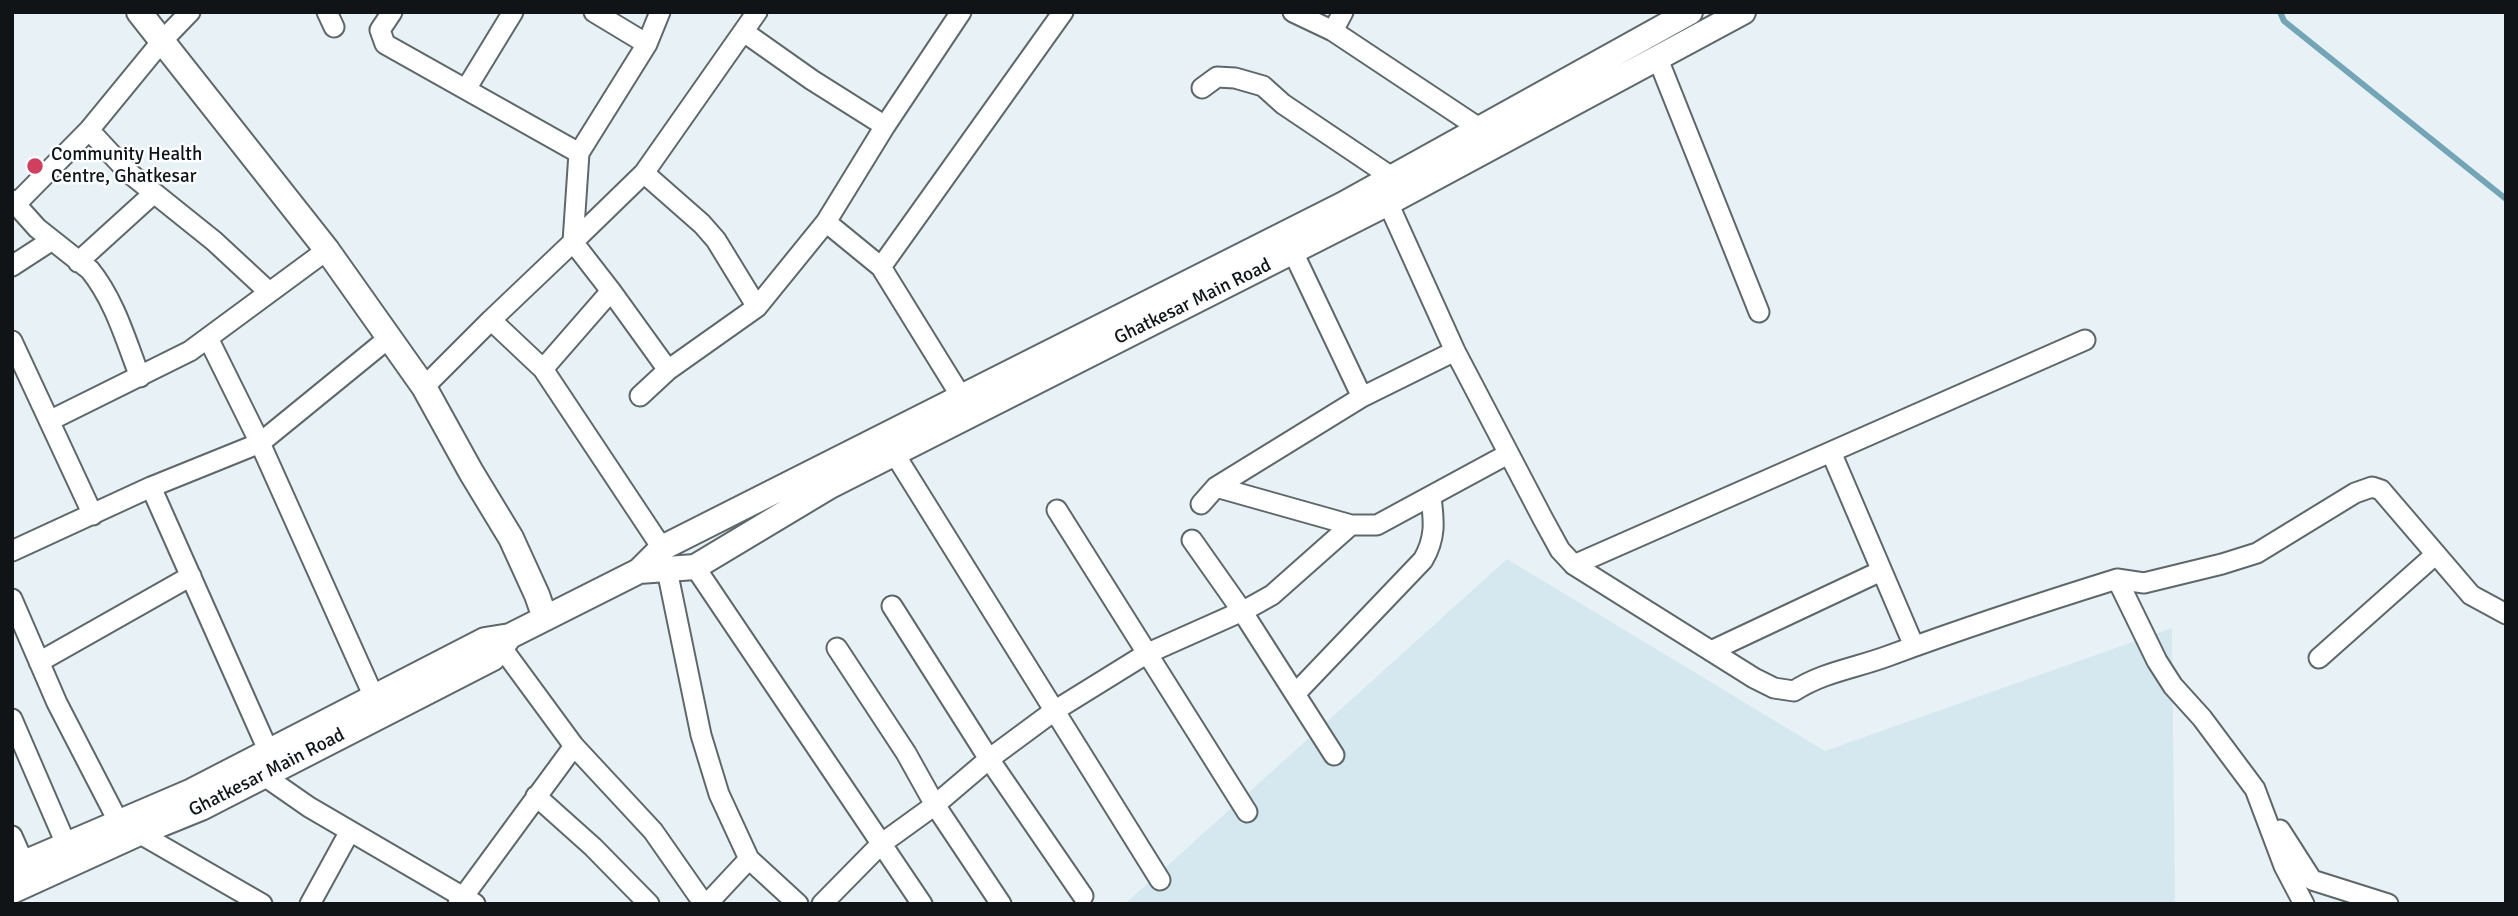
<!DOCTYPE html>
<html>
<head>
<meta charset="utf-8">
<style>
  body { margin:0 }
  #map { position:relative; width:2518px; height:916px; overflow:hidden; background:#e8f2f6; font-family:Signika,sans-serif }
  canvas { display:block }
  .frame { position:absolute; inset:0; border:14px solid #111416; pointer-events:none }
</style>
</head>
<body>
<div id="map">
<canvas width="2518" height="916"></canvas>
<div class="frame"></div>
</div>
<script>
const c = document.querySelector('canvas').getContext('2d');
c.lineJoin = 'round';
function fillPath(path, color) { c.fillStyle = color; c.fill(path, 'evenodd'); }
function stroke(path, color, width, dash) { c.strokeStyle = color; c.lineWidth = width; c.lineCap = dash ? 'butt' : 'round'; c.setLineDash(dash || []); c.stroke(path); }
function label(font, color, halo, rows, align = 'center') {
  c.font = font + ' Signika,sans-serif'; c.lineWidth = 5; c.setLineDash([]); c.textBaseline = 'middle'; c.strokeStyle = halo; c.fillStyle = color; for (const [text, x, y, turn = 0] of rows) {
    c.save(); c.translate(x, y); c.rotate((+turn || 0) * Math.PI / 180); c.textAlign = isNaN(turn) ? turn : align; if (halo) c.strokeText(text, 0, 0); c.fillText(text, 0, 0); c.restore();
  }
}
fillPath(new Path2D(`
  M 1507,559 L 1825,751 L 2172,628 L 2175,904 L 1125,904 Z`), '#d5e8ef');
stroke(new Path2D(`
  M 2280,12 L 2284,21 L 2506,199`), '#73a5b7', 6);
const minor = new Path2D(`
  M 327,12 L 334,27
  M 392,12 L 380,30 L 385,44 L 579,153
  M 594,12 L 647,44
  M 660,12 L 647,44 L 579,153 L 573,242 L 644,173 L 702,224 L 716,240 L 757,307
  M 1293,12 L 1333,31 L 1482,130
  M 1333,31 L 1343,12
  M 744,32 L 812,80 L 885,126 L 826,222
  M 1658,59 L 1759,312
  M 1202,88 L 1217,77 L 1235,78 L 1263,86 L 1283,104 L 1393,178
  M 466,89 L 513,12
  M 885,126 L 961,12
  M 89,130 L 128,172 L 214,241 L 269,292
  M 644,173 L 757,12
  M 12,200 L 37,228 L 90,270 C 115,301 126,341 140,377
  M 1388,203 L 1455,351 L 1543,519 L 1560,550 L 1574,565 L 1754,678 L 1774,688 L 1794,691 C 1823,672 1856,668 1888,656 C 1964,628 2040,603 2117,579 L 2157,661 L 2173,686 L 2202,718 L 2255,789 L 2284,866 L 2304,904
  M 16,204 L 89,130 L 162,41 L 190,12
  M 1293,252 L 1362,397
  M 78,262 L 154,193
  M 12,266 L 52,240
  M 881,267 L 1063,12
  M 611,291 L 668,370
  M 491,320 L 573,242 L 611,291 L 543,369
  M 208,338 L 260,443 L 374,697
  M 12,341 L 93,515
  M 424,387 L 491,320 L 543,369 L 662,548
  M 640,396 L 668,370 L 757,307 L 826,222 L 881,267 L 962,398
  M 51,420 L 190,351 L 327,250
  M 1831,452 L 1914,646
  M 894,453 L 1160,880
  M 151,487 L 260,443 L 390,337
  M 1216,487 L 1351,525
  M 1201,504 L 1216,487 L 1362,397 L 1455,351
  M 1057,510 L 1247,812
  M 1192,540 L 1242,611 L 1334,755
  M 12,551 L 151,487 L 268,750
  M 1574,565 L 2085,340
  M 695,567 L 922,904
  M 667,570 L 701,735 L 719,794 L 749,859 L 798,904
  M 2117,579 L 2144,583 L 2222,564 L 2257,553 L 2355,493 L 2372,487 L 2381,490 L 2471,595 L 2506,614
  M 12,599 L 57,703 L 118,821 L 262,904
  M 892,606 L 989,759 L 1083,896
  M 502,648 L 574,746 L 653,831 L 704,904
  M 837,648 L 906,753 L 935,805 L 1001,904
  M 1711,651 L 1881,571
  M 2319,658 L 2436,554
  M 39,662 L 191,576
  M 1295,694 L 1423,560 C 1436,538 1434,521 1431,497
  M 12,719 L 66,844
  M 263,775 L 309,807 L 475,904
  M 536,796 L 593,847 L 649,904
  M 2280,830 L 2312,880 L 2388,904
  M 12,836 L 24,863
  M 310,904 L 350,831
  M 458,904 L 574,746
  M 707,904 L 749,859
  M 822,904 L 881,844 L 935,805 L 989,759 L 1054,711 L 1146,654 L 1247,609 L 1272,595 L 1351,525 L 1377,525 L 1508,454`);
const major = new Path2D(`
  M 139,12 L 327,250 L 424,387 L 471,472 L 511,538 L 537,595 L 545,618
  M 639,571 L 695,567 L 830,486 L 1388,203 L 1743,12
  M 12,868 L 192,791 L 485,640 L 510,636 L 639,571 L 662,548 L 1344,204 L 1690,12
  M 12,891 L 137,834 L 201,808 L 493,658 L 510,636`);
stroke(minor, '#5e676a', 23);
stroke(major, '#5e676a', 28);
stroke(minor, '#fff', 19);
stroke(major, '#fff', 24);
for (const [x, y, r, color] of [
  [35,166,9,"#d0405e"]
]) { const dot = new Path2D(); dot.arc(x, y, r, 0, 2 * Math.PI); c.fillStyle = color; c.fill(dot); stroke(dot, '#fbfdfe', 2.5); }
label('19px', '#111416', '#fbfdfe', [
  ["Community Health",51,155],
  ["Centre, Ghatkesar",51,177]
], 'left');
label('19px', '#111416', '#fbfdfe', [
  ["Ghatkesar Main Road",1193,302,-26],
  ["Ghatkesar Main Road",267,773,-27]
]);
</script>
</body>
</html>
